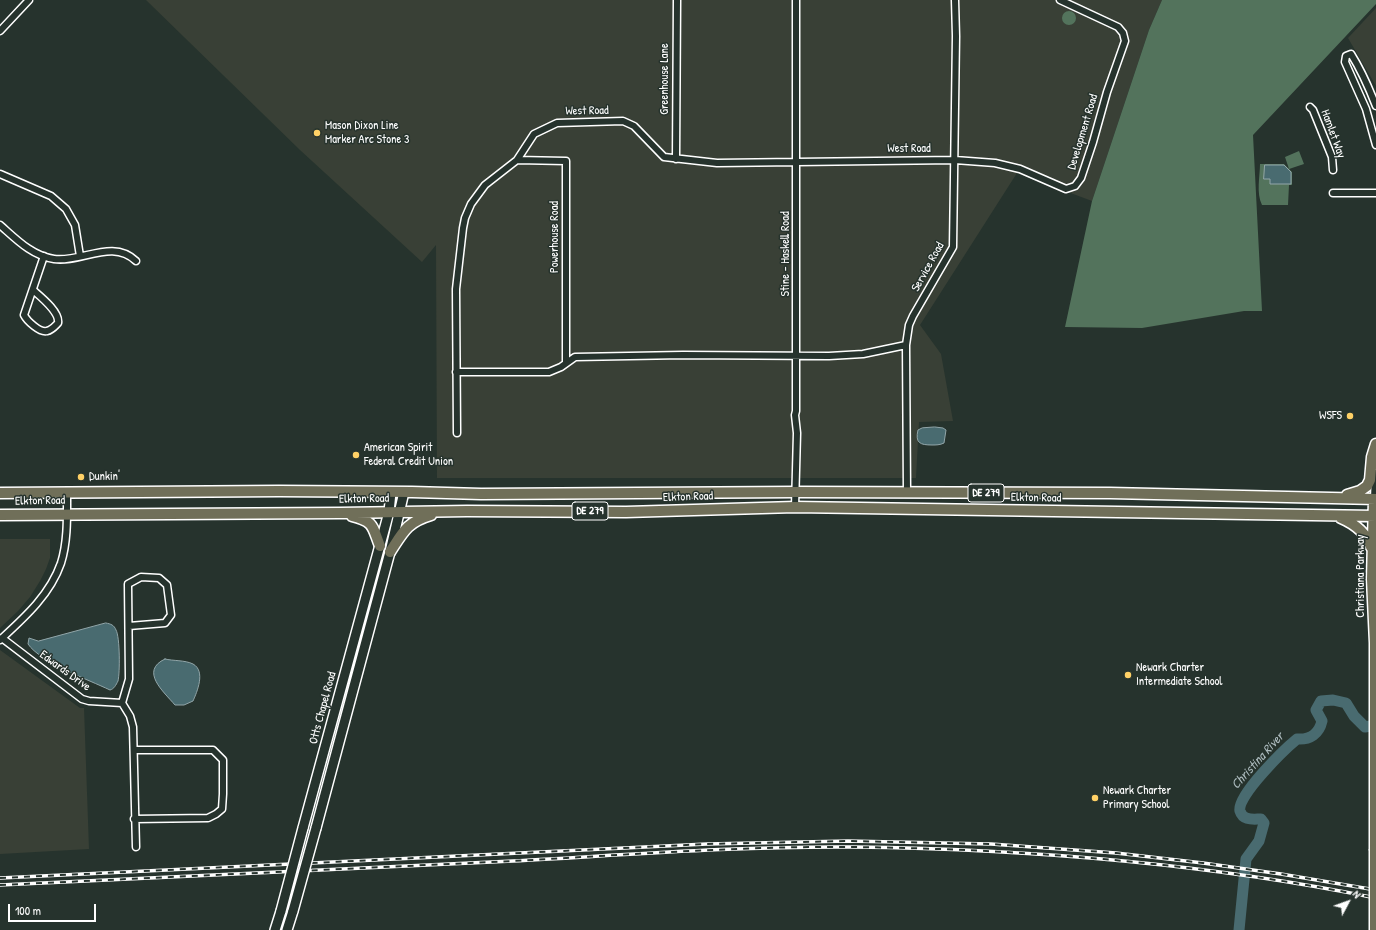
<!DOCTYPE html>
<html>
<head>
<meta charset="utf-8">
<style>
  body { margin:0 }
  #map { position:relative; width:1376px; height:930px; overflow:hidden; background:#26332d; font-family:"Patrick Hand",sans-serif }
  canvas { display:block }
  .north { position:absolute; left:1328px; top:882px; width:40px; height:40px; -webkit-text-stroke:3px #26332d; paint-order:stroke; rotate:49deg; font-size:11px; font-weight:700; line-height:16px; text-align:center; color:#fff }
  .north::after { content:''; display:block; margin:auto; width:14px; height:18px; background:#fff; clip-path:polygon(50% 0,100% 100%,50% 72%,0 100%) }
  .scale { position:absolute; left:8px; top:904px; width:88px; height:18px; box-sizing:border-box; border:2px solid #fff; border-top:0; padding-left:5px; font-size:12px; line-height:14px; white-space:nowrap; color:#fff; -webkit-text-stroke:3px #26332d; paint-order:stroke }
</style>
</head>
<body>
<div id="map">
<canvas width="1376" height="930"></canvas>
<div class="north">N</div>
<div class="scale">100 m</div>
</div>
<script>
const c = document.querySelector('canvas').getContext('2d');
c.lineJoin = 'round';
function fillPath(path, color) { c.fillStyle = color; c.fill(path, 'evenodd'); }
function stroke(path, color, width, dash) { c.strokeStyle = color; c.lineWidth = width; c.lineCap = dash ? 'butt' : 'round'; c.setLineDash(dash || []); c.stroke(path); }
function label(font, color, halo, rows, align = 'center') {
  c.font = font + ' "Patrick Hand",sans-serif'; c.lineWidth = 3; c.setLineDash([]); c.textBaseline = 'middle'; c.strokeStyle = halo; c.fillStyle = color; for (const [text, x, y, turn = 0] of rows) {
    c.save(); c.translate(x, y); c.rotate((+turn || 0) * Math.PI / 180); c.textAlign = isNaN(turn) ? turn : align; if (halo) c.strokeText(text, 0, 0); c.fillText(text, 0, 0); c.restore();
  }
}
fillPath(new Path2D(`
  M 146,0 L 1162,0 L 1149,30 L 1092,201 L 1017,173 L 920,325 L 941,354 L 953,421 L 919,422 L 916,478 L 437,478 L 436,245 L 422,262 L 300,150 Z
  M 1376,8 L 1376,86 L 1348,38 Z
  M 0,539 L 50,539 L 50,558 L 46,569 L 40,581 L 30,597 L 18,611 L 0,628 Z
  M 0,650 L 80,708 L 84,708 L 89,849 L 0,854 Z`), '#394036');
fillPath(new Path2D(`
  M 1162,0 L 1376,0 L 1376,4 L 1253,135 L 1262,311 L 1244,311 L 1142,328 L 1065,327 L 1092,201 L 1149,30 Z
  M1062 18a7 7 0 1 1 14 0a7 7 0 1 1-14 0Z
  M 1299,151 L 1304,164 L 1289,169 L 1292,172 L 1292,185 L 1289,185 L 1288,205 L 1262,205 C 1256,193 1260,176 1260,164 L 1284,164 L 1289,169 L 1285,157 Z`), '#53735c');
const water = new Path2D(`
  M 1265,165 L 1284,165 L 1291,172 L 1291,184 L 1270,184 L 1270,179 L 1264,179 Z
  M 935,427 L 943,428 L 946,430 L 944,443 C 940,445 936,445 932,445 C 920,445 915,443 918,430 L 922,428 Z
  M 106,623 C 111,624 114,625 116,630 C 120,637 120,673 118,681 C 116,685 114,689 110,690 C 89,680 40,662 28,644 L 29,638 L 38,641 Z
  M 165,659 C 173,661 185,660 193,664 C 206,671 197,692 193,701 L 184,705 L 175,705 C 164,692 139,671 165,659 Z`);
fillPath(water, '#496b70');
stroke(water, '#92a6a9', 1);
stroke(new Path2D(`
  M 1239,930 L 1246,859 L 1259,841 L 1264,823 L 1261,819 C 1253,819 1243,821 1240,811 C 1236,796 1286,748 1297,739 C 1310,740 1319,734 1322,721 L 1316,710 L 1321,701 L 1333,700 L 1346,703 L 1354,716 L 1365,727 L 1376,725`), '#496b70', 11);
const street = new Path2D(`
  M 0,31 L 29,0
  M 1376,106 C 1369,88 1361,70 1351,54 L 1346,56 L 1345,62 L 1366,109 L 1376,145
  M 1310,107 L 1313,110 L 1332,157 L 1333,170
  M 676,159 L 677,0
  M 517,160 L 566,161 L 566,362
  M 0,174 L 51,196 L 66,209 L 75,225 L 80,256
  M 1333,193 L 1376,193
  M 0,225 C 16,239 32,256 54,259 C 81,263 113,238 136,261
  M 33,290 C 41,297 60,312 58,323 C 55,326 52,330 47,331 C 40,333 27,321 24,315 L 44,256
  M 456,372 L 549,372 L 561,367 L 575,357 L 683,355 L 829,356 L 863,354 L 906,345
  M 457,433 L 456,289 L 463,228 L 465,218 L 471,204 L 485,185 L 517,160 L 534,134 L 557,123 L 623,121 L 634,126 L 664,157 L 717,163 L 955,160 L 995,163 L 1020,169 L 1066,189 L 1075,186 L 1081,178 L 1093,142 L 1107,92 L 1125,41 L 1123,33 L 1118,27 L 1060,0
  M 907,493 L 906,345 L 909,325 L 913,316 L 953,247 L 956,36 L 955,0
  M 1374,499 L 1375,473
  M 795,507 L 797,433 L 795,415 L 796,411 L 796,0
  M 129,626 L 165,623 L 171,615 L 167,585 L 159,578 L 141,577 L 128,584 L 129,679 L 122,703 L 130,716 L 133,727 L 136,847
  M 2,638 L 82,699 L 89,701 L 122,703
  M 0,640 C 24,618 50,595 61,563 C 68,541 67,515 67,492
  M 134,750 L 213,750 L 223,760 L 223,794 L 222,809 L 216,814 L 208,818 L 134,819`);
const secondary = new Path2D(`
  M 303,828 L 389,512 L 391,492
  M 316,828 L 390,552 L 404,492
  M 275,930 L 281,911
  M 287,930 L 293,911`);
const primary = new Path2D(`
  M 0,493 L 279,491 L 412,492 L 481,494 L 796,492 L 1110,493 L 1376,499
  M 1347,495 L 1360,491 L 1367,486 L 1370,480 L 1372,457 L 1376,444
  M 1374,499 L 1372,579 L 1375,643 L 1375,849
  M 0,515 L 340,513 L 467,511 L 626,512 L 795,507 L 1376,516
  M 352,516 C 375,522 372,526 380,546
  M 1341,518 C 1355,524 1366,532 1371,547
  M 390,552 C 403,532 407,522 431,515`);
stroke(street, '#fff', 9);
stroke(secondary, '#fff', 12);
stroke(primary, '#fff', 13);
stroke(street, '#26332d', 6);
stroke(secondary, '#26332d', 9);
stroke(primary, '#706f59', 10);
const rail = new Path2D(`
  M 0,878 L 707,844 L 848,841 L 991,844 L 1116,853 L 1203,863 L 1281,874 L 1376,890
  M 0,885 C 171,877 342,869 513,861 C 625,855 739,846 852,847 C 1027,849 1204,863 1376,898`);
stroke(rail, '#fff', 3.5);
stroke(rail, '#26332d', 2, [6]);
const secondaryBridge = new Path2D(`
  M 281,911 L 303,828
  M 293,911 L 316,828`);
const primaryBridge = new Path2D(`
  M 1375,930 L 1375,849`);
stroke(secondaryBridge, '#fff', 12, []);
stroke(primaryBridge, '#fff', 13, []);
stroke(secondaryBridge, '#26332d', 9);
stroke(primaryBridge, '#706f59', 10);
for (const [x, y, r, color] of [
  [317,133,4,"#ffd166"],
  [1350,416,4,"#ffd166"],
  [356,455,4,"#ffd166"],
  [81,477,4,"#ffd166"],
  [1128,675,4,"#ffd166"],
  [1095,798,4,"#ffd166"]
]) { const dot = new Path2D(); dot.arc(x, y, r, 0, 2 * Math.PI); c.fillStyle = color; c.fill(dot); stroke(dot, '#26332d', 1.5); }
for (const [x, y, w] of [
  [986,493,36],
  [590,511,36]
]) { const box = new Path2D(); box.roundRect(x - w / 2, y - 9, w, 18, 3); c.fillStyle = '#26332d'; c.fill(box); stroke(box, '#fff', 1); }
label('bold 11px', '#fff', null, [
  ["DE 279",986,493],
  ["DE 279",590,511]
]);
label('12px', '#fff', '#26332d', [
  ["Greenhouse Lane",665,79,-90],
  ["West Road",587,111,-1],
  ["Development Road",1083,132,-73],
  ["Hamlet Way",1333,134,70],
  ["West Road",909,149],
  ["Powerhouse Road",555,237,-90],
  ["Stine - Haskell Road",786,254,-90],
  ["Service Road",928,267,-61],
  ["Elkton Road",688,497,-2],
  ["Elkton Road",1036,498,1],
  ["Elkton Road",364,499,-1],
  ["Elkton Road",40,501,-1],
  ["Christiana Parkway",1361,576,-90],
  ["Edwards Drive",65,671,36],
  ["Otts Chapel Road",323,708,-75]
]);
label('12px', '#fff', '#26332d', [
  ["Mason Dixon Line",325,126],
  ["Marker Arc Stone 3",325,140],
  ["WSFS",1342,416,"right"],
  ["American Spirit",364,448],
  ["Federal Credit Union",364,462],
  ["Dunkin'",89,477],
  ["Newark Charter",1136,668],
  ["Intermediate School",1136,682],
  ["Newark Charter",1103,791],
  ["Primary School",1103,805]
], 'left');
label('italic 13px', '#adbcbf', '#26332d', [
  ["Christina River",1258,761,-48]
]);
</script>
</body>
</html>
